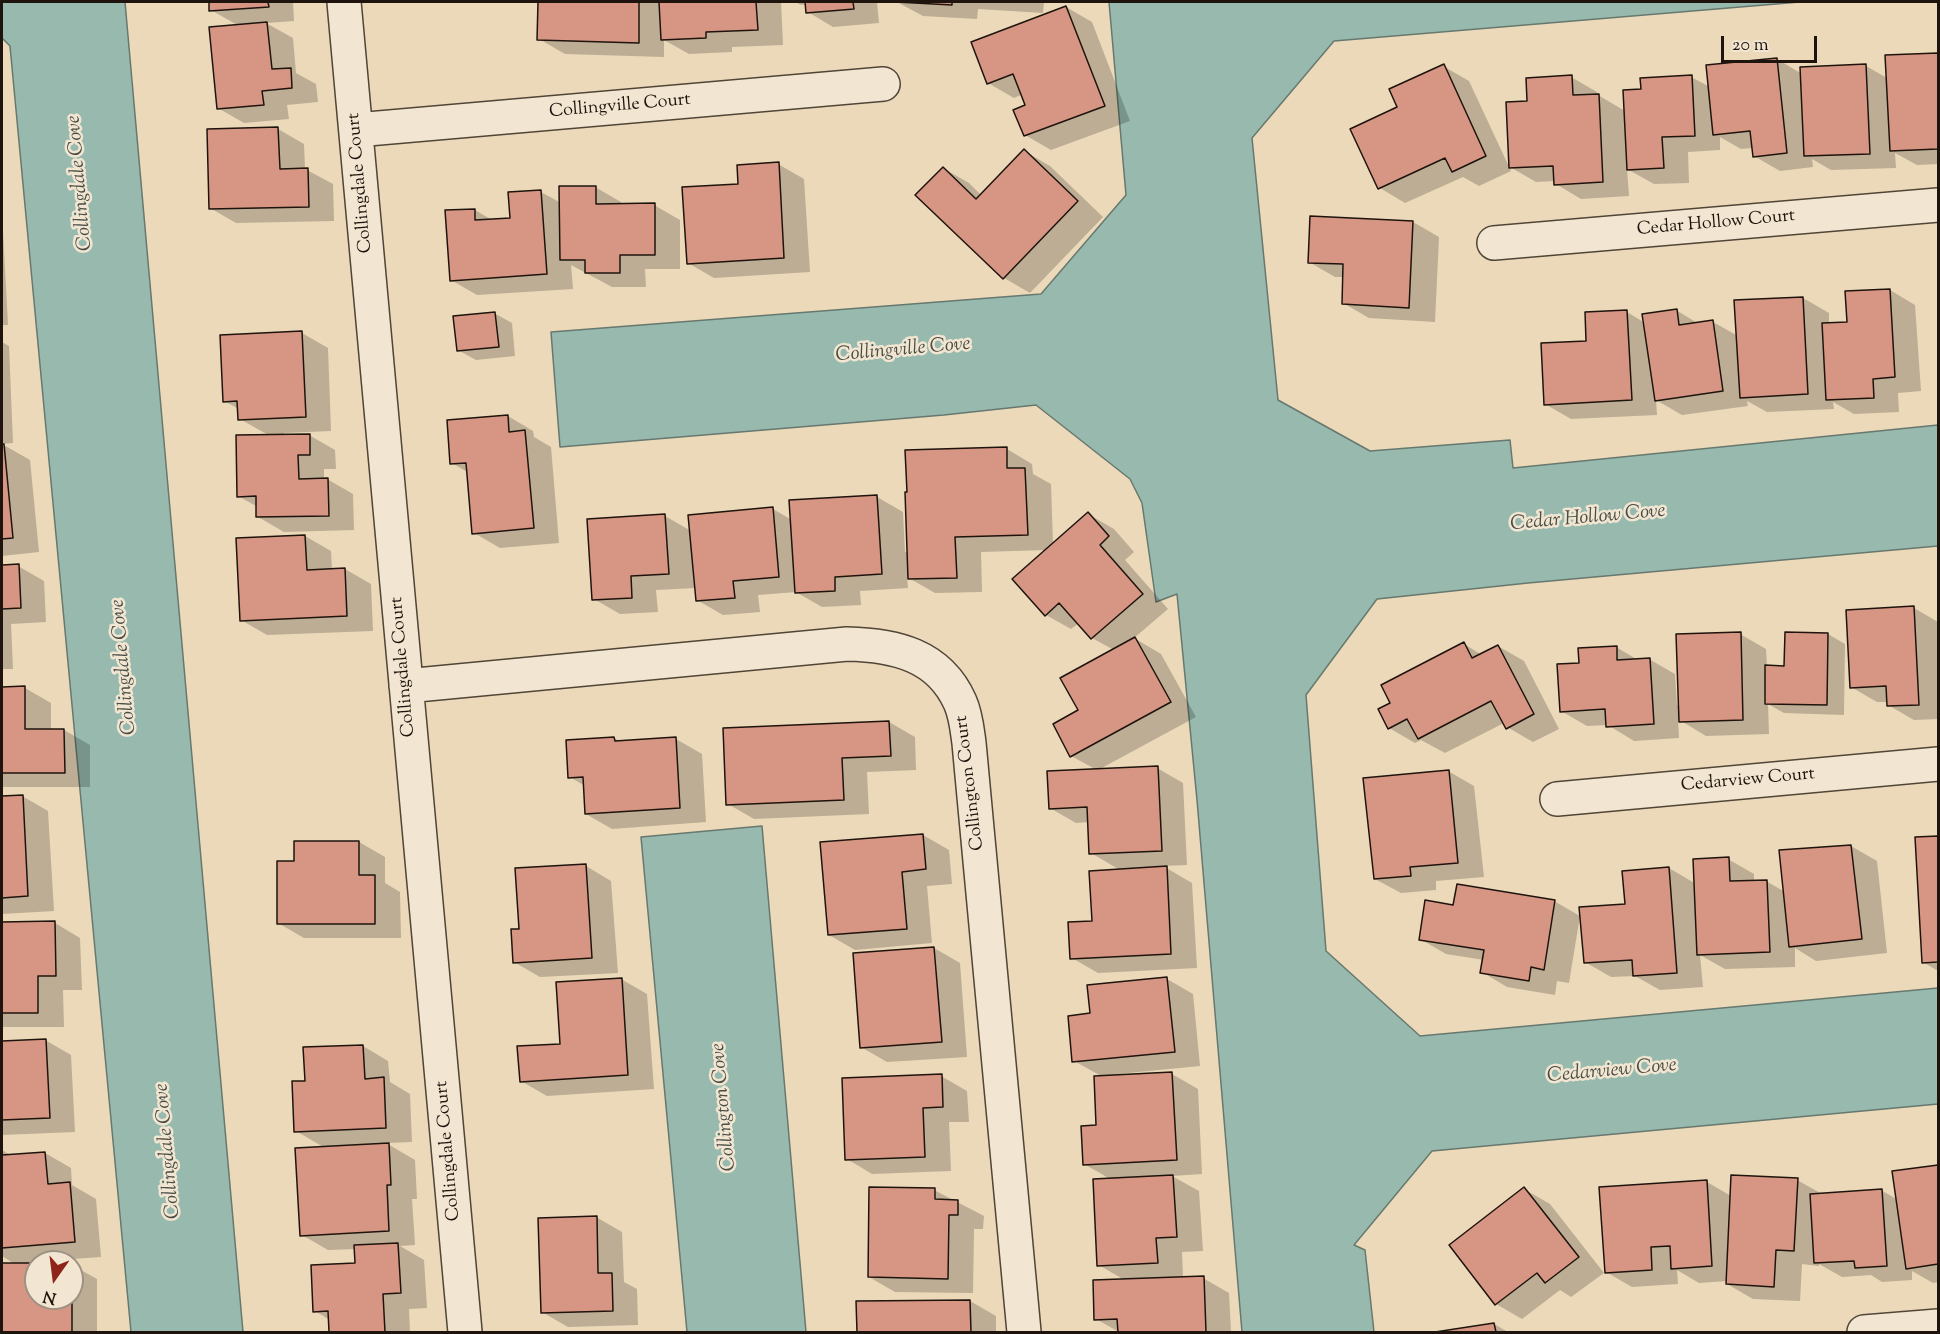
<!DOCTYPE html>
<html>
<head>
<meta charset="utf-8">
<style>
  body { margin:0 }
  #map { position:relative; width:1940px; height:1334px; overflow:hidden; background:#ebd9b9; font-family:"Sorts Mill Goudy",serif }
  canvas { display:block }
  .frame { position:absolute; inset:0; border:3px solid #1e140d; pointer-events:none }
  .north { position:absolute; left:24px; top:1250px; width:60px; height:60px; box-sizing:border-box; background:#f2e6d2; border:2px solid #9d9283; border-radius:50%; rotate:194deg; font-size:16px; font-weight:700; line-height:24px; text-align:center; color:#1e140d }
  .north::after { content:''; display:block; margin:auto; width:21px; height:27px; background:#8f2418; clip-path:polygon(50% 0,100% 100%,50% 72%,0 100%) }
  .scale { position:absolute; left:1721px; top:36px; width:96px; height:27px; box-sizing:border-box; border:3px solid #1e140d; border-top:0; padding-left:8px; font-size:18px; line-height:21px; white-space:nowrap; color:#1e140d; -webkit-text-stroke:4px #f2e6d2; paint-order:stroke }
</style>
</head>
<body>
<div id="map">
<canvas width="1940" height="1334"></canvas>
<div class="frame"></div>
<div class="north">N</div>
<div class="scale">20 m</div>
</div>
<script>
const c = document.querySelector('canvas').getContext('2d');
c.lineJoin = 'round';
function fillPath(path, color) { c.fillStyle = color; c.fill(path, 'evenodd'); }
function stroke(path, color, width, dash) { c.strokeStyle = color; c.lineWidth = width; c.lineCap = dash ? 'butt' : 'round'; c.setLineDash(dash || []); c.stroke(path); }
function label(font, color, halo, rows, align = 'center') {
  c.font = font + ' "Sorts Mill Goudy",serif'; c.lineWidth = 5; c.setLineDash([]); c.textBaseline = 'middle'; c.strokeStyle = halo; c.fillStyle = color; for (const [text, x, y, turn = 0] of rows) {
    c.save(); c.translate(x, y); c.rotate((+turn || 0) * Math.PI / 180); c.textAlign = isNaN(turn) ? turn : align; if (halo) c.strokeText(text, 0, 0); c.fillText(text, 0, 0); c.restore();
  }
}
const water = new Path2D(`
  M 2,2 L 125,2 L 243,1332 L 131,1332 L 10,46 L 2,38 Z
  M 1109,2 L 1800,2 L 1334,41 L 1252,138 L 1278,400 L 1370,451 L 1510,440 L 1513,468 L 1938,425 L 1938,546 L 1528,583 L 1377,599 L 1306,695 L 1326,951 L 1420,1036 L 1938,988 L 1938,1104 L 1432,1151 L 1354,1245 L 1365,1250 L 1374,1332 L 1242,1332 L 1197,800 L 1177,594 L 1156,602 L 1142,503 L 1130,479 L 1036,405 L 944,415 L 560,447 L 551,332 L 1041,294 L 1126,195 Z
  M 762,826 L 806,1332 L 687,1332 L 641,837 Z`);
fillPath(water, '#98baae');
stroke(water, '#67786e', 1.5);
fillPath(new Path2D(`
  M 210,2 L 293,2 L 294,21 L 266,23 L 293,38 L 296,73 L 316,84 L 318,102 L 287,105 L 289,119 L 244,123 L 218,108 L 239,26 L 211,10 Z
  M 540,2 L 781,2 L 783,45 L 732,47 L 732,52 L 689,54 L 664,40 L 664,57 L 565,54 L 539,39 Z
  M 795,2 L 877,2 L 879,23 L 833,27 L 808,12 L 807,4 L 801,5 Z
  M 897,2 L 1044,2 L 1043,13 L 978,9 L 977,19 L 923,16 Z
  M 1066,7 L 1092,22 L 1130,121 L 1051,150 L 1025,135 L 1027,106 L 1023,94 L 1014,98 L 988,83 Z
  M 1938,54 L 1938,164 L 1917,165 L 1895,153 L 1896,168 L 1831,170 L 1812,159 L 1813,167 L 1780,171 L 1754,156 L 1753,148 L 1741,149 L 1720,137 L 1720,150 L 1688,152 L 1689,183 L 1654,184 L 1627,169 L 1629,196 L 1581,199 L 1556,184 L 1555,181 L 1536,182 L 1510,167 L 1529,102 L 1571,77 L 1597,92 L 1598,95 L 1625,111 L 1642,91 L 1691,77 L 1710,87 L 1777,59 L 1802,74 L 1866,66 L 1887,78 L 1886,57 Z
  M 1443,66 L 1469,81 L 1511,171 L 1479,186 L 1463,177 L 1405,203 L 1380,188 Z
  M 278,129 L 304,144 L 305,169 L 333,184 L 334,221 L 236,223 L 210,208 Z
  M 1024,151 L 1050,166 L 1103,217 L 1030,293 L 1004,278 L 917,195 L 943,168 L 969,183 L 981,195 Z
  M 778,164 L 804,179 L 810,272 L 714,278 L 688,263 L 739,185 Z
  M 595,187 L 621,202 L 621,205 L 654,205 L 680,220 L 680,269 L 645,269 L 646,287 L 612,287 L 571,265 L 573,289 L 477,295 L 451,280 L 475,210 L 492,220 L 512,219 L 541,192 L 561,203 Z
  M 1413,222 L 1439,237 L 1435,322 L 1369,318 L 1343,303 L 1344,277 L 1335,277 L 1309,262 Z
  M 2,231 L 3,232 L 8,325 L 2,325 Z
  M 1890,290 L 1915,305 L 1921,391 L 1898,393 L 1899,412 L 1854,414 L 1833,402 L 1834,409 L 1767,412 L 1747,401 L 1748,406 L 1682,415 L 1656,400 L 1657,415 L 1571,419 L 1545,404 L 1588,342 L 1627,312 L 1645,323 L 1676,310 L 1699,324 L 1713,322 L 1738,336 L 1803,298 L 1829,313 L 1829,324 L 1848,323 Z
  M 494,313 L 512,323 L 515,356 L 476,360 L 458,350 Z
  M 302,333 L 328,348 L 331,431 L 284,433 L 284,436 L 309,435 L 335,450 L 336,469 L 324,469 L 324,479 L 327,479 L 353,494 L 354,530 L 284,532 L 258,517 L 258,507 L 238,496 L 270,436 L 240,419 L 239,409 L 224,401 Z
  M 2,342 L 9,346 L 13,443 L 2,444 Z
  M 508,416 L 533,431 L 534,437 L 551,447 L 559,543 L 500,548 L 474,533 L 469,473 L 452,463 Z
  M 2,444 L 30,460 L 39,552 L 2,556 Z
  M 1007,449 L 1032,464 L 1033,474 L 1051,484 L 1053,545 L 1088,514 L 1114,529 L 1134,552 L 1125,560 L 1168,609 L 1134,638 L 1161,654 L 1196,717 L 1098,770 L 1157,768 L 1183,783 L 1187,865 L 1163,866 L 1192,883 L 1197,968 L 1098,973 L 1072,958 L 1094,923 L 1120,870 L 1091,853 L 1089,822 L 1076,823 L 1050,808 L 1097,770 L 1071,756 L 1080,711 L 1114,650 L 1092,638 L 1079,623 L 1071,629 L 1046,615 L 1047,550 L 981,552 L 982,592 L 935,593 L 907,577 L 908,588 L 860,591 L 861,605 L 822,607 L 796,592 L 758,595 L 760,612 L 723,615 L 697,600 L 696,588 L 656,590 L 658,612 L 620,614 L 594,599 L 665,516 L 691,531 L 773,509 L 792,520 L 791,502 L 877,497 L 903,512 L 905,552 L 908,552 Z
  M 305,536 L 331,551 L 332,570 L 345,569 L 371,584 L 373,631 L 267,635 L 241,620 Z
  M 2,566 L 18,566 L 44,581 L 46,622 L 11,624 L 13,669 L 2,669 Z
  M 1914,608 L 1938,622 L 1938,719 L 1914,720 L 1888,705 L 1888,702 L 1877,702 L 1851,687 Z
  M 1740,634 L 1766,649 L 1767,667 L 1785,667 L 1828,634 L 1845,644 L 1844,715 L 1784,713 L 1768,704 L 1769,734 L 1706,736 L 1678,719 L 1679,738 L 1634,741 L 1608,725 L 1587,726 L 1561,711 L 1580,665 L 1616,647 L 1638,660 L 1649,659 L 1675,674 L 1677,705 L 1680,705 Z
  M 1464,644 L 1482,655 L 1498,646 L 1524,661 L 1559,729 L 1533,742 L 1507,727 L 1504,723 L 1445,753 L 1421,740 L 1415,743 L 1389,728 L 1392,704 Z
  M 2,688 L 25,688 L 51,703 L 51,730 L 64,730 L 90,745 L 90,787 L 2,787 Z
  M 889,722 L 915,737 L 916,770 L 867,772 L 869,814 L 754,819 L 728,804 Z
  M 614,738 L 621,742 L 676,739 L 702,754 L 706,822 L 612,829 L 586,814 L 585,786 L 570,777 Z
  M 1448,771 L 1474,786 L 1484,877 L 1436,881 L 1436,890 L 1401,893 L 1375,879 Z
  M 22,796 L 48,811 L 54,911 L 2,914 L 2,797 Z
  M 923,835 L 949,850 L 952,884 L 927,886 L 932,943 L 855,950 L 829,935 Z
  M 1938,837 L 1938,971 L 1923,962 L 1916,838 Z
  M 359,842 L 385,857 L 385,883 L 400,892 L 401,938 L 304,938 L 278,923 L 296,863 Z
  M 1851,846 L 1877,861 L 1887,953 L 1816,961 L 1795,948 L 1795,967 L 1725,969 L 1700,955 L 1703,987 L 1660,990 L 1635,976 L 1611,977 L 1585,962 L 1626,905 L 1669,868 L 1696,884 L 1728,859 L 1754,874 L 1754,882 L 1766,881 L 1785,892 Z
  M 586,866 L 611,881 L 618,973 L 540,977 L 514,962 L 521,930 Z
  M 1554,901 L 1580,916 L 1569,983 L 1557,981 L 1555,995 L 1507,987 L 1482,972 L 1484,960 L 1446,954 L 1420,939 L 1454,907 Z
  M 2,923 L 55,923 L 80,938 L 82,990 L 63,990 L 64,1027 L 2,1027 Z
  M 934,948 L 960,963 L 967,1057 L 887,1062 L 861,1047 Z
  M 621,979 L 647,994 L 654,1089 L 547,1096 L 521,1081 L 562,1045 Z
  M 1167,979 L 1193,994 L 1200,1066 L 1118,1074 L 1119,1077 L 1172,1074 L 1198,1089 L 1202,1174 L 1172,1176 L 1199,1191 L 1203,1251 L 1182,1252 L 1183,1278 L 1203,1278 L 1229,1293 L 1231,1332 L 1119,1332 L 1096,1319 L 1126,1281 L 1099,1265 L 1112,1180 L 1084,1164 L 1098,1127 L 1103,1077 L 1074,1061 L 1092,1014 Z
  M 45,1040 L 71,1055 L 75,1132 L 2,1135 L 2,1042 Z
  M 363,1046 L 388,1061 L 390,1082 L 410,1094 L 412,1142 L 386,1143 L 415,1160 L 417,1199 L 412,1199 L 415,1245 L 400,1246 L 424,1260 L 427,1308 L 409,1309 L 410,1332 L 330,1332 L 330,1320 L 315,1311 L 357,1264 L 356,1249 L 328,1250 L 302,1235 L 325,1148 L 296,1131 L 307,1082 Z
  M 941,1076 L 967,1091 L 969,1122 L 949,1122 L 951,1171 L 872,1174 L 847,1159 Z
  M 2,1150 L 12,1156 L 45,1153 L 71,1168 L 72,1185 L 96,1199 L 101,1257 L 29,1262 L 29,1265 L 36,1265 L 36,1298 L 72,1298 L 72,1265 L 97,1279 L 97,1332 L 2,1332 L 2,1265 L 16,1265 L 2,1256 Z
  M 1938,1167 L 1938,1282 L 1933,1283 L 1912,1271 L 1912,1280 L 1882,1282 L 1871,1275 L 1842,1277 L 1819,1264 L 1819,1266 L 1802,1264 L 1800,1301 L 1753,1299 L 1727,1284 L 1727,1281 L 1699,1283 L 1677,1270 L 1678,1284 L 1632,1287 L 1606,1272 L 1707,1182 L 1731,1196 L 1797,1180 L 1822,1194 L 1881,1190 L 1898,1200 L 1894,1173 Z
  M 1524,1189 L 1550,1204 L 1604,1273 L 1571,1297 L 1560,1290 L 1522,1319 L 1496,1304 Z
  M 934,1190 L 984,1216 L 983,1229 L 974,1229 L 973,1293 L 895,1292 L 869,1277 Z
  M 596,1217 L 622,1232 L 624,1282 L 637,1289 L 638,1325 L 568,1327 L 542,1312 Z
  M 970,1301 L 996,1316 L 996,1332 L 859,1332 L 858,1303 Z
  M 1494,1324 L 1508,1332 L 1444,1332 Z`), '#0003');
const building = new Path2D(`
  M 209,2 L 268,2 L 269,7 L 209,11 Z
  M 538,2 L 639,2 L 639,43 L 537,40 Z
  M 659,2 L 756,2 L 758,30 L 706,32 L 706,38 L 661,40 Z
  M 805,2 L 853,2 L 854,9 L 806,13 Z
  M 896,2 L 952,2 L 952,5 Z
  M 1066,6 L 1105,106 L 1024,136 L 1013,110 L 1025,105 L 1013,74 L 987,84 L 971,42 Z
  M 267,22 L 272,69 L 291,68 L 292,88 L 262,91 L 264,105 L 217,109 L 209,27 Z
  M 1938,53 L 1938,149 L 1890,151 L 1885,55 Z
  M 1777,58 L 1787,153 L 1753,157 L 1750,131 L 1713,135 L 1706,65 Z
  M 1444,64 L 1486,156 L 1452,172 L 1445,158 L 1378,189 L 1350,129 L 1397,107 L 1389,89 Z
  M 1866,64 L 1870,154 L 1804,156 L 1800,67 Z
  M 1572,75 L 1573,95 L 1599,94 L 1603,182 L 1554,185 L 1553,166 L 1509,168 L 1506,102 L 1527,101 L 1526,78 Z
  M 1692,75 L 1695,136 L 1662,137 L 1664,168 L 1627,170 L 1623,90 L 1641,89 L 1640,78 Z
  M 278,127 L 280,169 L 308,168 L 309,207 L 209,209 L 207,129 Z
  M 1024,149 L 1078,201 L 1003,279 L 915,195 L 943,167 L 976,199 Z
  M 779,162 L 784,258 L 687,264 L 682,187 L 738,184 L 737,165 Z
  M 559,186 L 596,186 L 596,204 L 655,203 L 655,255 L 620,255 L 620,273 L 585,273 L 585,260 L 560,260 Z
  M 541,190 L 547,274 L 450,281 L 445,210 L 475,209 L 475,220 L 510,218 L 508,192 Z
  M 1310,216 L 1413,221 L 1409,308 L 1342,304 L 1343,264 L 1308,263 Z
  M 1890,289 L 1895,377 L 1873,379 L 1874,398 L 1826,400 L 1822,323 L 1847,322 L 1845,291 Z
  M 1803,297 L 1808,394 L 1740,398 L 1734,300 Z
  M 1677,309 L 1679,325 L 1713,320 L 1723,391 L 1655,401 L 1642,314 Z
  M 1627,310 L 1632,400 L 1544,405 L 1541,343 L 1586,341 L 1585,312 Z
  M 495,312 L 499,347 L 457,351 L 453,316 Z
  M 302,331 L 306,417 L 238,420 L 237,401 L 223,402 L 220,335 Z
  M 508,415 L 509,432 L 525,430 L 534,528 L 472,534 L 466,463 L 450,464 L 447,420 Z
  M 310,434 L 310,455 L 298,455 L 299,479 L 328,478 L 329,516 L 256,517 L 256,496 L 237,497 L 236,435 Z
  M 2,444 L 4,444 L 13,538 L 2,539 Z
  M 1007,447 L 1007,468 L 1025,468 L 1028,535 L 955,537 L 957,578 L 908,579 L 905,492 L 907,492 L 905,450 Z
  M 877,495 L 882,574 L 835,577 L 835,591 L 795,593 L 789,500 Z
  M 773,507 L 779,577 L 733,581 L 735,598 L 696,601 L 688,515 Z
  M 1088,512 L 1109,536 L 1100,545 L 1143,594 L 1091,639 L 1059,603 L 1045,616 L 1012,579 Z
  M 665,514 L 669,574 L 631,576 L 632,598 L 592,600 L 587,519 Z
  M 305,535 L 307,570 L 345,568 L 347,616 L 240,621 L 236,538 Z
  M 19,564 L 21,608 L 2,609 L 2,565 Z
  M 1914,606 L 1919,705 L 1887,706 L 1886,686 L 1850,688 L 1846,610 Z
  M 1741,632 L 1743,720 L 1679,722 L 1676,634 Z
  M 1785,632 L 1828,633 L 1827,705 L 1765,704 L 1765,665 L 1784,666 Z
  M 1135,637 L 1171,702 L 1070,757 L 1053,724 L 1078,710 L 1060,678 Z
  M 1464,642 L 1472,658 L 1498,645 L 1534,714 L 1506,729 L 1491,701 L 1418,739 L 1407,719 L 1388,729 L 1378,709 L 1390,703 L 1381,685 Z
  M 1617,646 L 1617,660 L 1650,658 L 1654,724 L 1606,727 L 1605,709 L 1560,712 L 1557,664 L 1579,663 L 1578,648 Z
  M 25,686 L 25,729 L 64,729 L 65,773 L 2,773 L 2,687 Z
  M 889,721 L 891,756 L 842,758 L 844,800 L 726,805 L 723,728 Z
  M 614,737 L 615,741 L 676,737 L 680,808 L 585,814 L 583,777 L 568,778 L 566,740 Z
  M 1158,766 L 1162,851 L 1089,854 L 1087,807 L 1049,809 L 1047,771 Z
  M 1449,770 L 1458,863 L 1410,867 L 1411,876 L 1374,879 L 1363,778 Z
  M 23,795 L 28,896 L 2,898 L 2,796 Z
  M 923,834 L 926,869 L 902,872 L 907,929 L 828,935 L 820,842 Z
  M 1938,836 L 1938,962 L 1922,963 L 1915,837 Z
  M 294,841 L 359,841 L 359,875 L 375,875 L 375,924 L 277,924 L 277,861 L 294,861 Z
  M 1851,845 L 1862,939 L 1789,947 L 1779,850 Z
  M 1729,857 L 1730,881 L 1767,880 L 1770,952 L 1697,955 L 1693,859 Z
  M 586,864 L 592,958 L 513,963 L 511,929 L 519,929 L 515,868 Z
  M 1167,866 L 1171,954 L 1070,959 L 1068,922 L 1092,921 L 1089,871 Z
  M 1669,867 L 1677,973 L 1633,976 L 1632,960 L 1584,963 L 1579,907 L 1625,904 L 1622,871 Z
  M 1457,884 L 1555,900 L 1544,970 L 1531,967 L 1529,981 L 1480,973 L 1484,950 L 1419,940 L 1425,900 L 1453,905 Z
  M 55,921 L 56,976 L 38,976 L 38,1013 L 2,1013 L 2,922 Z
  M 934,947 L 942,1042 L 860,1048 L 853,953 Z
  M 1167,977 L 1175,1052 L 1072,1062 L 1068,1016 L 1090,1013 L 1087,985 Z
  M 622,978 L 628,1075 L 520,1082 L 517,1046 L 560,1044 L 556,982 Z
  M 46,1039 L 50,1118 L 2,1120 L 2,1041 Z
  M 363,1045 L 365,1079 L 384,1077 L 386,1128 L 294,1132 L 292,1081 L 305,1081 L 303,1047 Z
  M 1172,1072 L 1177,1160 L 1083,1165 L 1081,1126 L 1096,1125 L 1094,1076 Z
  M 942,1074 L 943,1107 L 923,1108 L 925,1157 L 845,1160 L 842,1078 Z
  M 389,1143 L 391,1185 L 387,1185 L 389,1231 L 300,1236 L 295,1148 Z
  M 45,1152 L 48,1184 L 70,1182 L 75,1242 L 2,1248 L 2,1155 Z
  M 1938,1165 L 1938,1264 L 1906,1269 L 1892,1171 Z
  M 1173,1175 L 1177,1237 L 1156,1238 L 1158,1263 L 1097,1266 L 1093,1179 Z
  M 1731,1175 L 1798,1178 L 1794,1251 L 1776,1250 L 1774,1287 L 1726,1284 Z
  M 1707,1180 L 1712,1266 L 1671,1269 L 1670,1246 L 1651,1247 L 1652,1270 L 1605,1273 L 1599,1187 Z
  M 869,1187 L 935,1188 L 935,1199 L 958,1200 L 958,1215 L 949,1215 L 948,1279 L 868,1277 Z
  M 1524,1187 L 1579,1257 L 1545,1283 L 1537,1273 L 1495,1305 L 1449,1245 Z
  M 1882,1189 L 1887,1266 L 1855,1268 L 1854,1261 L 1814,1263 L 1810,1194 Z
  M 597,1216 L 598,1273 L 612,1273 L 613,1311 L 541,1313 L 538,1218 Z
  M 398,1243 L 401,1293 L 383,1294 L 385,1332 L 329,1332 L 328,1311 L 313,1312 L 311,1265 L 355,1263 L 354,1245 Z
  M 2,1263 L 36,1263 L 36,1298 L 72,1298 L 72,1332 L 2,1332 Z
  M 1204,1276 L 1206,1332 L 1118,1332 L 1117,1319 L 1094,1320 L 1093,1280 Z
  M 970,1300 L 971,1332 L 857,1332 L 856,1301 Z
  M 1494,1323 L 1496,1332 L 1435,1332 Z`);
fillPath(building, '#d79684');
stroke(building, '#1e140d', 1.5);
const street = new Path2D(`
  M 344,2 L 465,1332
  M 356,130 L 883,84
  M 1494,243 L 1938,205
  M 406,686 L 847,644 C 895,645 939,655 960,702 C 966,715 967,729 969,743 L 1024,1332
  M 1557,799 L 1938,764
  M 1864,1332 L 1938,1326`);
stroke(street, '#514538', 36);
stroke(street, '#f2e6d2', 33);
label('18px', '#1e140d', '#f2e6d2', [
  ["Collingville Court",620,107,-5],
  ["Collingdale Court",361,183,-95],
  ["Cedar Hollow Court",1716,224,-5],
  ["Collingdale Court",404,667,-95],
  ["Cedarview Court",1748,781,-5],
  ["Collington Court",971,783,-97],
  ["Collingdale Court",449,1151,-95]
]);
label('italic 20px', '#494e45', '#f2e6d2', [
  ["Collingdale Cove",81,183,-95],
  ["Collingville Cove",903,351,-5],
  ["Cedar Hollow Cove",1588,519,-5],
  ["Collingdale Cove",125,667,-95],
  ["Cedarview Cove",1612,1072,-5],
  ["Collington Cove",725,1107,-95],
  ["Collingdale Cove",169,1151,-95]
]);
</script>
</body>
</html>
